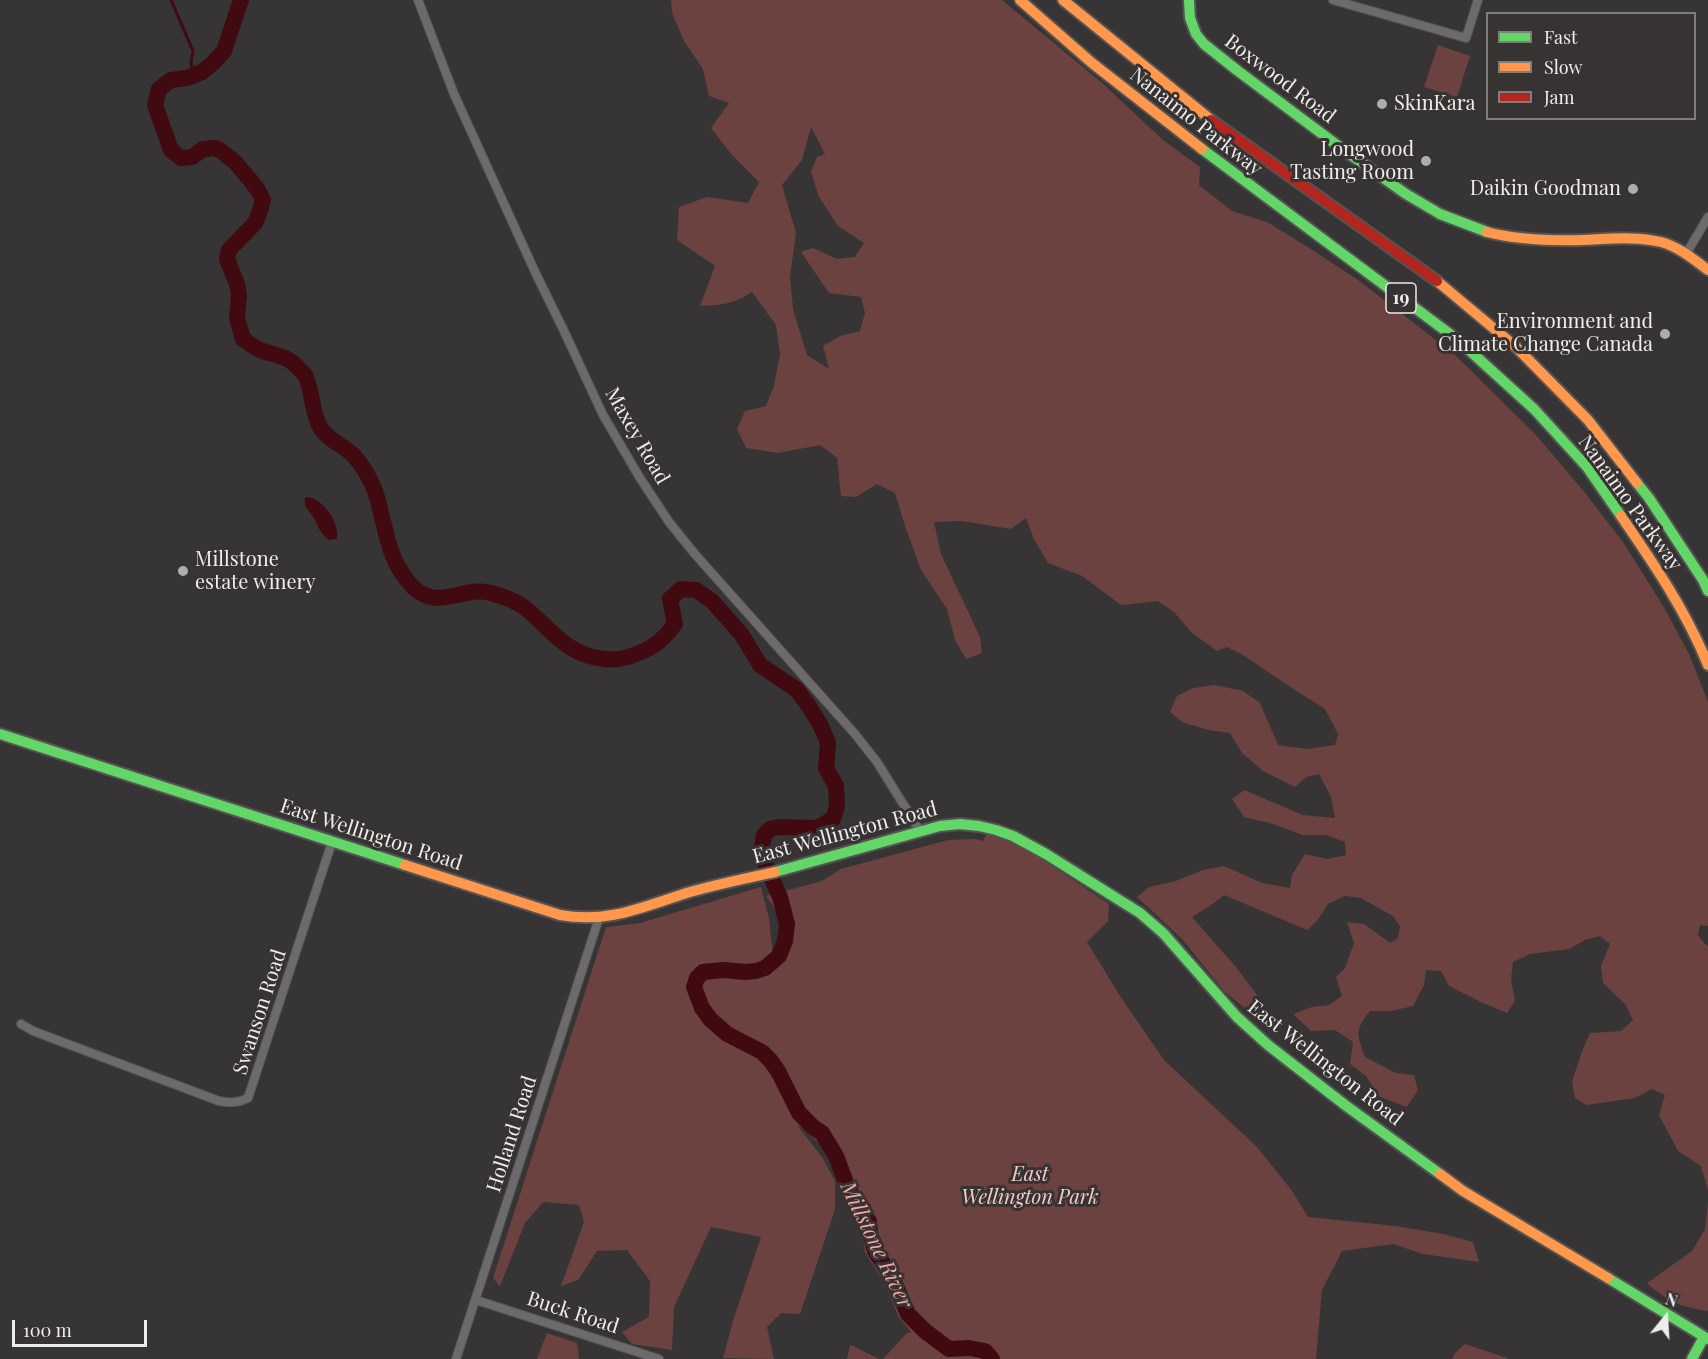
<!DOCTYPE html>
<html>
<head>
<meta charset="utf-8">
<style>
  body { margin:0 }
  #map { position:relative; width:1708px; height:1359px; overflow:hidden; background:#363434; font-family:"Playfair Display",serif }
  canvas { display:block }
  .legend { position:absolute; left:1486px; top:12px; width:210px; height:108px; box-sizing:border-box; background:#373333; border:2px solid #807d7d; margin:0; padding:8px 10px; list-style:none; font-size:18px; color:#eeecec }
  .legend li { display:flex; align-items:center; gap:12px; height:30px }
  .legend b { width:30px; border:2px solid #807d7d }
  .north { position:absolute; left:1636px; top:1287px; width:60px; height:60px; -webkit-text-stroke:4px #373333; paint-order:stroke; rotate:18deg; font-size:16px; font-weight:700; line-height:24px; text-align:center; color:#eeecec }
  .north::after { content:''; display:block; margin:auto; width:21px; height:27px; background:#eeecec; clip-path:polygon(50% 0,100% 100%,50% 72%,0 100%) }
  .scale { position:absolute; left:12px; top:1320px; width:135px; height:27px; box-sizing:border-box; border:3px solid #eeecec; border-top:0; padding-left:8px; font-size:18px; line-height:21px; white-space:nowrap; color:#eeecec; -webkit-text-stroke:4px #373333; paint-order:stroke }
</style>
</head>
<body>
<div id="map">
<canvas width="1708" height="1359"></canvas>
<ul class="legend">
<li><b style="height:8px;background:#63d668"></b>Fast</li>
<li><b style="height:8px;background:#ff974d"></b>Slow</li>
<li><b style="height:8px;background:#b3261e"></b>Jam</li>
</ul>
<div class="north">N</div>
<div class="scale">100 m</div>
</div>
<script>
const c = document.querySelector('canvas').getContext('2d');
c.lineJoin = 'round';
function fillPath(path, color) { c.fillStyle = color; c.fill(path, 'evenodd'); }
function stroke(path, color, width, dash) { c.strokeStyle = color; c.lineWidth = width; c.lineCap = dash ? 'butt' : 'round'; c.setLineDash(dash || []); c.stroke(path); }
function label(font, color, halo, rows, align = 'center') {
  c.font = font + ' "Playfair Display",serif'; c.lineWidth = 6; c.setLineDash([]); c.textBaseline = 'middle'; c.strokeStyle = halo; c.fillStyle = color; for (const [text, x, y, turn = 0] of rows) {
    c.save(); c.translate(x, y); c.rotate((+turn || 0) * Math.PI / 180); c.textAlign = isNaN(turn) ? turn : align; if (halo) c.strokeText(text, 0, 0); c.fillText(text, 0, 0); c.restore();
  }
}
fillPath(new Path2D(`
  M 671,0 L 1002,0 L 1101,82 L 1163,140 L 1200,167 L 1199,185 L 1232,211 L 1267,222 L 1311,249 L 1358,280 L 1453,353 L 1535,434 L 1582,489 L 1623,542 L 1665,609 L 1689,654 L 1708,702 L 1708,926 L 1700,925 L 1698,935 L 1705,944 L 1708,946 L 1708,1190 L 1701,1166 L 1678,1151 L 1659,1115 L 1665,1095 L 1652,1089 L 1635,1098 L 1586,1105 L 1575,1098 L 1572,1082 L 1582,1051 L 1590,1033 L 1621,1031 L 1633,1020 L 1625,1004 L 1603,983 L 1601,966 L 1610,944 L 1600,936 L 1585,940 L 1569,949 L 1530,954 L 1513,962 L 1511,980 L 1515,1001 L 1507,1013 L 1481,1002 L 1449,986 L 1441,971 L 1426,970 L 1424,985 L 1413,1006 L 1391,1011 L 1370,1011 C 1354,1031 1357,1034 1365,1057 L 1396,1073 L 1414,1075 L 1418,1090 L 1407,1107 L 1380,1097 L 1366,1076 L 1350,1064 L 1353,1042 L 1335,1030 L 1311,1031 L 1293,1014 L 1312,1007 L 1329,1005 L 1342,996 L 1336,977 L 1345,968 L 1354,943 L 1347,922 L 1364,924 L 1390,943 L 1398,938 L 1400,926 L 1393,916 L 1361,898 L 1345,896 L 1328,904 L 1317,921 L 1307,930 L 1224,895 L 1210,906 L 1192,917 L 1236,967 L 1257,995 L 1259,1013 L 1253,1015 L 1224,991 L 1182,939 L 1137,897 L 1149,887 L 1176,881 L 1203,870 L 1224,866 L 1262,883 L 1290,888 L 1292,875 L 1305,854 L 1328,859 L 1346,855 L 1345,842 L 1326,835 L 1303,835 L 1270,823 L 1244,817 L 1232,799 L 1244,790 L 1303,815 L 1335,818 L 1331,797 L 1319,774 L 1306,777 L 1295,787 L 1263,771 L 1242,753 L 1230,733 L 1208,730 L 1182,722 L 1170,712 L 1177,696 L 1193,688 L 1215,685 L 1243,691 L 1260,703 L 1278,745 L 1307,749 L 1335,745 L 1338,734 L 1325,709 L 1298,692 L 1243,655 L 1227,647 L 1217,651 L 1192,633 L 1174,612 L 1158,601 L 1121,605 L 1082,576 L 1048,563 L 1034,539 L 1026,518 L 1011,529 L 962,521 L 934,522 L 941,554 L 980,637 L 982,653 L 966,659 L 955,640 L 947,609 L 921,570 L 905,526 L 895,493 L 877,484 L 856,497 L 841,496 L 837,458 L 820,445 L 778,453 L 746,448 L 737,429 L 745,411 L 766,406 L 774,386 L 780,354 L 776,325 L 752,292 C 734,304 722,305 700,306 L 715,266 L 677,240 L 679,207 L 707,197 L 748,203 L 759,182 L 732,155 L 711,128 L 729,103 L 709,96 L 703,69 L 684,41 L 672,13 ZM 811,127 L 825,154 L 817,157 L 811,172 L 819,197 L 838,226 L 864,243 L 855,257 L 837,259 L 813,248 L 801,252 L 829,293 L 861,297 L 865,313 L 860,331 L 840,336 L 823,346 L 829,369 L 807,355 L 793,309 L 790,277 L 796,233 L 782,185 L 802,160 Z
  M 1438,45 L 1470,56 L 1457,97 L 1424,87 Z
  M 987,833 L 1027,849 L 1109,904 L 1108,921 L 1087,942 L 1120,996 L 1164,1060 L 1257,1147 L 1293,1192 L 1308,1217 L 1396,1226 L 1443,1234 L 1473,1242 L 1479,1262 L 1423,1254 L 1393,1244 L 1342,1251 L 1322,1290 L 1316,1359 L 883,1359 L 907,1333 L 911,1332 L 898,1316 L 887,1287 L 865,1252 L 863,1238 L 865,1223 L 861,1212 L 839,1184 L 832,1162 L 826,1150 L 804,1129 L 797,1125 L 822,1157 L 835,1181 L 835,1209 L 800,1314 L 781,1313 L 767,1327 L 774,1359 L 723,1358 L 733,1321 L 761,1237 L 711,1227 L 674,1307 L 672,1350 L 632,1344 L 622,1332 L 649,1317 L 650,1281 L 627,1250 L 597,1251 L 578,1280 L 561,1286 L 584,1222 L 579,1205 L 543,1202 L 525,1223 L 500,1286 L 493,1278 L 606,927 L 640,923 L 761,887 L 769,918 L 772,947 L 772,964 C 783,936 786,921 766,896 L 822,881 L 841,869 L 948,840 L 975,839 L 983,841 Z
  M 1708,1202 L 1708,1311 C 1682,1307 1667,1302 1647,1283 L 1692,1251 L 1705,1229 Z
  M 547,1333 L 577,1343 L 579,1359 L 537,1359 Z
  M 1465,1344 L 1507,1358 L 1509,1359 L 1452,1359 L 1454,1354 Z
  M 850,1345 L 853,1346 L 879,1359 L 847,1359 Z`), '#6c4240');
fillPath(new Path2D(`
  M 308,497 C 325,501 339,521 337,539 L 329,540 C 318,532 319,525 312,515 C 307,509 304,507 305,498 Z`), '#410a10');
stroke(new Path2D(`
  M 171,0 L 193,51 L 191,63 L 194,76`), '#410a10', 3);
stroke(new Path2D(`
  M 241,0 L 224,51 L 213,63 L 202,72 L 187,78 L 171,80 L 159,89 L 155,105 L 171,150 L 181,158 L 192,157 L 203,149 L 215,148 L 221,151 L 235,162 L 251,181 L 258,190 L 263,200 L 259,214 L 255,223 L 229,250 L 227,259 L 237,284 L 239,295 L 237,318 L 243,339 C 249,343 256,349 263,351 C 273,355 283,355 292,362 C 296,366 302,371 305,375 C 312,387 312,414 320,427 C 328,441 344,445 354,456 C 364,466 370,479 375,491 C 387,527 385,558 413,587 C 438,612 463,585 491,593 C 502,596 514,600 524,607 C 547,625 563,650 593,657 C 605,660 616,661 628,657 C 651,649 660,644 675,624 L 670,599 L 681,589 L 696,590 L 712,601 L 742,635 L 760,665 L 797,690 L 808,705 L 821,726 L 828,743 L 826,768 L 836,786 L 837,806 L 833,819 L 817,828 L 778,827 L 770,829 L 764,835 L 761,854 L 780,897 L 787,924 L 785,941 L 779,956 L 765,968 L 756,971 L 745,972 L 723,970 L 703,972 L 697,978 L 694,987 L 702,1008 L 710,1019 L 727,1034 L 762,1052 L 770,1060 L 778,1071 L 799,1113 L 813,1127 L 822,1133 L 836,1156 L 847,1185 L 859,1209 L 869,1221 L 870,1234 L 875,1251 L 892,1277 L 908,1314 L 925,1331 L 949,1349 L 969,1348 L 985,1351 L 992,1359`), '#410a10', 16);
const street = new Path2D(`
  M 418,0 L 454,94 L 536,274 L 564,331 L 603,415 L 640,478 L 669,522 L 694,553 L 855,734 L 877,762 L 920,831
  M 1333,0 L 1466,38 L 1478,0
  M 1686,254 L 1708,217
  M 21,1024 L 33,1031 L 219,1101 C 231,1103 238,1103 248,1098 L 332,842
  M 476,1300 L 659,1359
  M 456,1359 L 599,918`);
const fast = new Path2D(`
  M 1189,0 L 1190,18 L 1196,34 L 1204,44 L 1238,71 L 1341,148 L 1406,194 L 1440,214 L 1487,232
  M 1202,149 L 1458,340 L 1534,409 L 1587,467 L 1621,516
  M 1637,483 L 1649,498 L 1703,580 L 1708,591
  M 0,734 L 405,865
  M 775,872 L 940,826 L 960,824 L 979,826 L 996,830 L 1013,836 L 1046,854 L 1140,913 L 1163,933 L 1237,1017 L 1268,1045 L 1345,1105 L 1440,1174
  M 1608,1278 L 1708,1339
  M 1692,1359 L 1704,1337`);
const slow = new Path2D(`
  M 1020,0 L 1092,63 L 1202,149
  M 1063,0 L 1211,120
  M 1487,232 C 1518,240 1551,241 1583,240 C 1609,239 1635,236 1661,242 C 1679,247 1693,259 1708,270
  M 1437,281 L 1516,347 L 1588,420 L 1637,483
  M 1621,516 C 1654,564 1686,611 1708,665
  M 405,865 L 560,915 C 609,924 644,906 690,892 C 718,884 747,878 775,872
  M 1440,1174 L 1463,1191 L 1608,1278`);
const jam = new Path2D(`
  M 1211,120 L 1437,281`);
stroke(street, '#545252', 10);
stroke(fast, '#545252', 14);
stroke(slow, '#545252', 14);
stroke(jam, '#545252', 14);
stroke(street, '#6c6a6a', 8);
stroke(fast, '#63d668', 10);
stroke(slow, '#ff974d', 10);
stroke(jam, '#b3261e', 10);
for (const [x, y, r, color] of [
  [1382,104,6,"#aeacac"],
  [1426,161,6,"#aeacac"],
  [1633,189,6,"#aeacac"],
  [1665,334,6,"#aeacac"],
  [183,571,6,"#aeacac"]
]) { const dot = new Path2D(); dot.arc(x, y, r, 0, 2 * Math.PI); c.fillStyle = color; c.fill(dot); stroke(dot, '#373333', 2); }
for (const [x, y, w] of [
  [1401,298,30]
]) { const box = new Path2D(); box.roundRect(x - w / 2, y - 15, w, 30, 4.5); c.fillStyle = '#373333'; c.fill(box); stroke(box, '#eeecec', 1.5); }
label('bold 18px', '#eeecec', null, [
  ["19",1401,298]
]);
label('20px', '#eeecec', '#373333', [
  ["Boxwood Road",1280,79,37],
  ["Nanaimo Parkway",1196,122,38],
  ["Maxey Road",637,436,60],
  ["Nanaimo Parkway",1630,503,54],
  ["East Wellington Road",845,833,-15],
  ["East Wellington Road",371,835,18],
  ["Swanson Road",260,1012,-72],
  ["East Wellington Road",1325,1063,38],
  ["Holland Road",512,1134,-72],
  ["Buck Road",573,1313,18]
]);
label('20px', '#eeecec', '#373333', [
  ["SkinKara",1394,104,"left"],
  ["Longwood",1414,150],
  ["Tasting Room",1414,173],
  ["Daikin Goodman",1621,189],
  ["Environment and",1653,322],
  ["Climate Change Canada",1653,345],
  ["Millstone",195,560,"left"],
  ["estate winery",195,583,"left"]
], 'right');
label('italic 20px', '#f4cac8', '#373333', [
  ["East",1030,1175],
  ["Wellington Park",1030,1198]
]);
label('italic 21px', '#f6a6a2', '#373333', [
  ["Millstone River",876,1245,64]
]);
</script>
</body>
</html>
